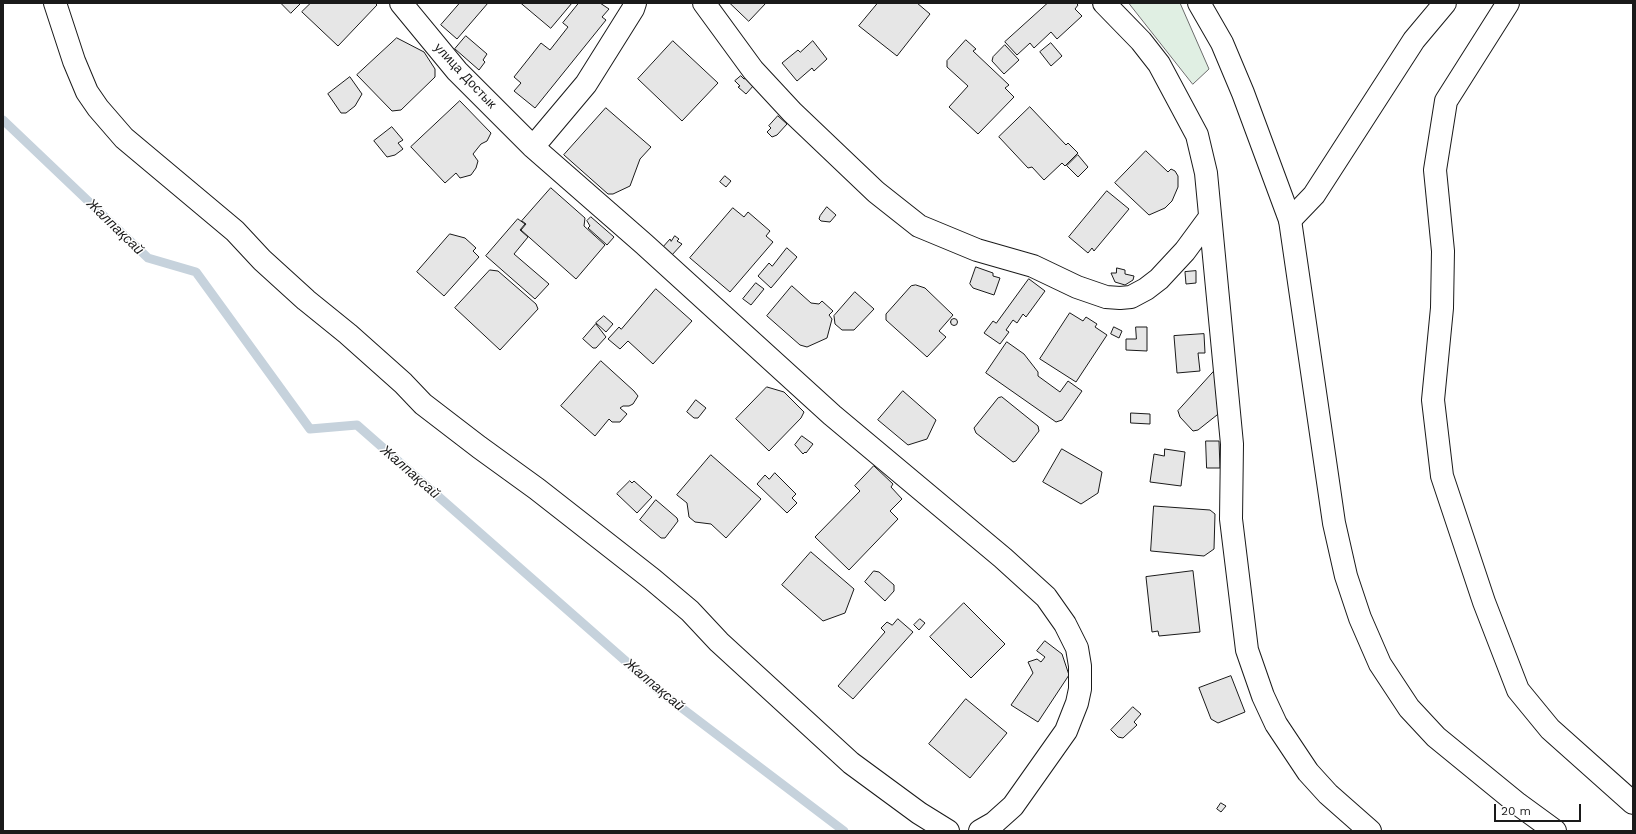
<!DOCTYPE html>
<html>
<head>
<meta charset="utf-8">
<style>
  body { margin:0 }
  #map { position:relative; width:1636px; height:834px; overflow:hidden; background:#fff; font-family:"Work Sans",sans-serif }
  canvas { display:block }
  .frame { position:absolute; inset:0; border:4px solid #1a1a1a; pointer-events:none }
  .scale { position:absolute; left:1494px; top:804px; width:87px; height:18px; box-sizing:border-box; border:2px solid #1a1a1a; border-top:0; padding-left:5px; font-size:12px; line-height:14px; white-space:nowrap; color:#1a1a1a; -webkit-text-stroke:3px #fff; paint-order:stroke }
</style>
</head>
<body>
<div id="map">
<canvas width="1636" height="834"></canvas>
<div class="frame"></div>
<div class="scale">20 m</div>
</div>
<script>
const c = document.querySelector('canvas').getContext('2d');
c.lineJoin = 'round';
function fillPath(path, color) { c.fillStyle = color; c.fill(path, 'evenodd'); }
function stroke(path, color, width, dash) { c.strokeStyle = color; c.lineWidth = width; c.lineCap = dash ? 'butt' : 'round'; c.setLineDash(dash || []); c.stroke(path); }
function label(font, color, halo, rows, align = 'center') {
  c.font = font + ' "Work Sans",sans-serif'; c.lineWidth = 3; c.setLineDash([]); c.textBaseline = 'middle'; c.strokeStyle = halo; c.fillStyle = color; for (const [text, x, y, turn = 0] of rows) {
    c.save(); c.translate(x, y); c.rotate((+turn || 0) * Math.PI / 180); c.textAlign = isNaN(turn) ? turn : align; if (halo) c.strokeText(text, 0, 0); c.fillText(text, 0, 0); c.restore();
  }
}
const green = new Path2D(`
  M 1129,3 L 1180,3 L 1209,69 L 1193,84 Z`);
fillPath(green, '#e0efe3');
stroke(green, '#6a6a6a', 1);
stroke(new Path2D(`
  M 3,120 L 148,258 L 196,272 L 310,429 L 357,425 L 662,693 L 844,831`), '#c6d2dc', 9);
const building = new Path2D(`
  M 281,3 L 301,3 L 291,13 Z
  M 311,3 L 375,3 L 377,5 L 338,46 L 302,12 Z
  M 460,3 L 488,3 L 457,39 L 441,25 Z
  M 521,3 L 572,3 L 551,28 Z
  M 579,3 L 600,3 L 609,9 L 602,17 L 606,20 L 535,108 L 514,91 L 521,83 L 514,77 L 541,43 L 550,50 L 568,27 L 563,23 Z
  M 730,3 L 766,3 L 749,21 Z
  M 878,3 L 917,3 L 930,14 L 897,56 L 859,26 Z
  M 1048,3 L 1076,3 L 1078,5 L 1075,9 L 1082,16 L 1057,39 L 1051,32 L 1034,48 L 1030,43 L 1017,55 L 1005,42 Z
  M 466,36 L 487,54 L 483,60 L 485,62 L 479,70 L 455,49 Z
  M 397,38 L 424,52 L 435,69 L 435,77 L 401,110 L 392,111 L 357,75 Z
  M 966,40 L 976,49 L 973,51 L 1009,85 L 1005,88 L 1014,97 L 978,134 L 949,107 L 968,86 L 947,67 L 947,61 Z
  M 673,41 L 718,83 L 682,121 L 638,79 Z
  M 813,41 L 827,59 L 814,71 L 812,68 L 797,81 L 782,63 L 798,50 L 800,52 Z
  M 1051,43 L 1062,56 L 1051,66 L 1040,52 Z
  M 1005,45 L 1019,60 L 1004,74 L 992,61 L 993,57 Z
  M 741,76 L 744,79 L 746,78 L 754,85 L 746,94 L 738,87 L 740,86 L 735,81 Z
  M 350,77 L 362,94 L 355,106 L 346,113 L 341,113 L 328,94 Z
  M 460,101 L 491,133 L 487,141 L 481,144 L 473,154 L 478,161 L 476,168 L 471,175 L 460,178 L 456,173 L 445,183 L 411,147 Z
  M 1030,107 L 1066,145 L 1068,143 L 1078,153 L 1065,166 L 1062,163 L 1044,180 L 1032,167 L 1028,168 L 999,137 Z
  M 606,108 L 651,147 L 640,159 L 630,186 L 613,194 L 608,194 L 564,155 Z
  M 778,116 L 787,124 L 777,135 L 772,137 L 767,132 L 771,128 L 769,126 Z
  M 392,127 L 403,140 L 398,143 L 403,149 L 395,155 L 387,157 L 374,141 Z
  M 1146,151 L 1168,172 L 1171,169 L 1175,171 L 1178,176 L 1178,187 L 1172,201 L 1165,208 L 1149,215 L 1115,183 Z
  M 1078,155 L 1088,167 L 1078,177 L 1067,166 Z
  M 725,176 L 731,181 L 726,187 L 720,182 Z
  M 551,188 L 585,218 L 584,226 L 605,245 L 576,279 L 521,230 L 526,224 L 522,221 Z
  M 1107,191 L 1129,209 L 1094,251 L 1092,248 L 1088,253 L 1069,237 Z
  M 827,207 L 836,215 L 830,222 L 821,221 L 819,219 L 820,216 Z
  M 733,208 L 744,217 L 748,212 L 770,231 L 766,236 L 773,242 L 730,292 L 690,258 Z
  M 591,217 L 614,237 L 607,245 L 588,228 L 590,226 L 587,221 Z
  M 518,219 L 525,224 L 520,230 L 528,237 L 514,254 L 549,284 L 535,299 L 486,256 Z
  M 450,234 L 465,238 L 476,248 L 473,251 L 479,257 L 444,296 L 417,272 Z
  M 675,236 L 679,239 L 677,241 L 682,244 L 671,256 L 662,248 L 670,239 L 671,241 Z
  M 787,248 L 797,257 L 771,288 L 758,276 L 769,263 L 772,266 Z
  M 976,267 L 993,273 L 993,276 L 1000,278 L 994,295 L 973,288 L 970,284 Z
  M 1117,268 L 1125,270 L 1125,274 L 1134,276 L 1133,280 L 1125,285 L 1115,282 L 1111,273 L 1116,273 Z
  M 490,270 L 498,271 L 536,304 L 538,309 L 500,350 L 455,308 Z
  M 1196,271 L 1196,283 L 1186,284 L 1185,272 Z
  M 1029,279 L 1045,291 L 1026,317 L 1023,314 L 1017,323 L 1013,320 L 1006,330 L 1009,332 L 1000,344 L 984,333 L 993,321 L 996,323 Z
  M 756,283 L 764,289 L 751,305 L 743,299 Z
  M 916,285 L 925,288 L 953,315 L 939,331 L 946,337 L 927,357 L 886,320 L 886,314 L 911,286 Z
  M 792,286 L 811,303 L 819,304 L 822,301 L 833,311 L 829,315 L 832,319 L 827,338 L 807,347 L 800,345 L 767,316 Z
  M 656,289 L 692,321 L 653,364 L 628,341 L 620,349 L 608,339 L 619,327 L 621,329 Z
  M 855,292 L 874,309 L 854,330 L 842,330 L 835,324 L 834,316 Z
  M 1070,313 L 1083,321 L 1086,317 L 1097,324 L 1095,327 L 1107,335 L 1076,382 L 1040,359 Z
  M 604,316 L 613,324 L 606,332 L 596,323 Z
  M950.5 322a3.5 3.5 0 1 1 7 0a3.5 3.5 0 1 1-7 0Z
  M 596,324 L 606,337 L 596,348 L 593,348 L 583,339 Z
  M 1114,327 L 1122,331 L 1119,338 L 1111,334 Z
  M 1136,327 L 1147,327 L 1147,351 L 1126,350 L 1126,339 L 1136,339 Z
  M 1204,334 L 1205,353 L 1198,353 L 1200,371 L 1177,373 L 1174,336 Z
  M 1007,342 L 1024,354 L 1038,372 L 1038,376 L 1060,392 L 1068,381 L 1082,391 L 1062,420 L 1056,422 L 986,373 Z
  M 601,361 L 634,391 L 638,396 L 633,404 L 629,406 L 623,406 L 620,408 L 627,414 L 620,422 L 612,422 L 609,419 L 595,436 L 561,406 Z
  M 1216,369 L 1222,411 L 1198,430 L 1193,431 L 1180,417 L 1178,411 Z
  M 767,387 L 784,392 L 804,412 L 801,418 L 769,451 L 736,419 Z
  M 903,391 L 936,420 L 927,439 L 908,445 L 878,420 Z
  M 1002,397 L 1038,426 L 1039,431 L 1016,461 L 1013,462 L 976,433 L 974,428 L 998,398 Z
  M 696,400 L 706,408 L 698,418 L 694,418 L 687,412 Z
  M 1131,413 L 1150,414 L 1150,424 L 1131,423 Z
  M 802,436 L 813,444 L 806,453 L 805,452 L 803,454 L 795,445 Z
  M 1206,441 L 1219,441 L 1220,468 L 1207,468 Z
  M 1062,449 L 1102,472 L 1098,493 L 1081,504 L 1043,482 Z
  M 1165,449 L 1185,452 L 1181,486 L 1150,482 L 1154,454 L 1164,456 Z
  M 711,455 L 761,499 L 726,538 L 711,524 L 695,522 L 689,517 L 687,503 L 677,495 Z
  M 874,466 L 893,484 L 891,487 L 902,499 L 890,511 L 898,519 L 849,570 L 815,537 L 860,491 L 855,486 Z
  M 775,473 L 796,494 L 792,498 L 797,503 L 787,513 L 757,484 L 765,475 L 769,479 Z
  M 630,481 L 632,483 L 634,481 L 652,497 L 637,513 L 617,494 Z
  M 656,500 L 677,518 L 678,521 L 665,538 L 661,538 L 640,520 Z
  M 1154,506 L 1210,510 L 1215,514 L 1214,549 L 1204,556 L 1151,551 Z
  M 811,552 L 854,589 L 845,613 L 823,621 L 782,585 Z
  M 874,571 L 879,572 L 894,585 L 894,591 L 885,601 L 865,582 Z
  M 1193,571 L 1200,632 L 1159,636 L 1158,631 L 1152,632 L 1146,577 Z
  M 964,603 L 1005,644 L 971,678 L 930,637 Z
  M 898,619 L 913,632 L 853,699 L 838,686 L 885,632 L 881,628 L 887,622 L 892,625 Z
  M 920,619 L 925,623 L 919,630 L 914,625 Z
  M 1045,641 L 1062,654 L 1069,675 L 1038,722 L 1011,705 L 1033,673 L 1028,662 L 1037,659 L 1041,662 L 1045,657 L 1037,651 Z
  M 1231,676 L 1245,712 L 1218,723 L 1211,719 L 1199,688 Z
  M 966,699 L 1007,733 L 970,778 L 929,744 Z
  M 1133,707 L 1141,714 L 1134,722 L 1137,725 L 1123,738 L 1118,737 L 1111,730 Z
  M 1221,803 L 1226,806 L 1221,812 L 1217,809 Z`);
fillPath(building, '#e6e6e6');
stroke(building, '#1a1a1a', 1);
const street = new Path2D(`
  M 55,3 L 74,61 L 87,92 L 98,108 L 124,138 L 235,231 L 262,260 L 306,300 L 348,334 L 403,383 L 423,404 L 479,447 L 537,489 L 652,579 L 690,611 L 719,642 L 851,763 L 919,813 L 948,831
  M 401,3 L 457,71 L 533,147 L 644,244 L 832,415 L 1003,558 L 1046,597 L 1065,624 L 1077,648 L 1080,666 L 1080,689 L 1077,703 L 1066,731 L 1013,806 L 994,823 L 980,831
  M 704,3 L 753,70 L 792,112 L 876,192 L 919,226 L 977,250 L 1033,266 L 1077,287 L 1106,297 L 1120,298 L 1131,297 L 1146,289 L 1159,279 L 1185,251 L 1210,217
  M 1104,3 L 1141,41 L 1159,64 L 1197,135 L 1206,173 L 1232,444 L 1231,519 L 1247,650 L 1263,696 L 1276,724 L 1308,772 L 1328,794 L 1370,831
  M 1508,3 L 1446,101 L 1435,170 L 1443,251 L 1442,308 L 1433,400 L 1442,476 L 1484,602 L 1518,690 L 1550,729 L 1633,803
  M 533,147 L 586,84 L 633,9 L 635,3
  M 1290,220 L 1314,195 L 1414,40 L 1445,3`);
const secondary = new Path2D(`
  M 1199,3 L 1222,43 L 1243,93 L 1290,220 L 1334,523 L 1346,576 L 1360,618 L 1380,664 L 1409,708 L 1436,737 L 1518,804 L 1555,831`);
stroke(street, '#1a1a1a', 24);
stroke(secondary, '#1a1a1a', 24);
stroke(street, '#fff', 22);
stroke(secondary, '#fff', 22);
label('13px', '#1a1a1a', '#fff', [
  ["улица Достык",465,76,47]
]);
label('italic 14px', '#1a1a1a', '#fff', [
  ["Жалпақсай",115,227,44],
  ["Жалпақсай",410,472,41],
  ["Жалпақсай",654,685,40]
]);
</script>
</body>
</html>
